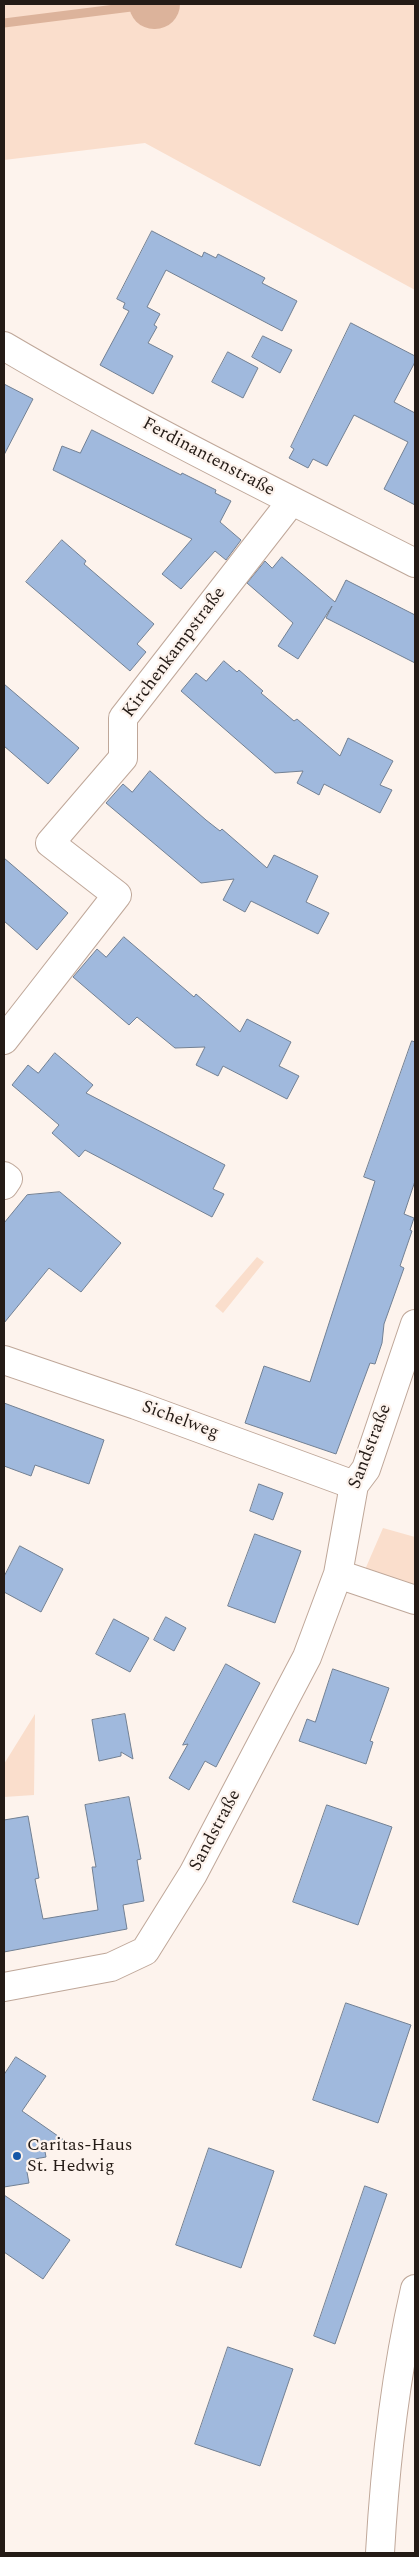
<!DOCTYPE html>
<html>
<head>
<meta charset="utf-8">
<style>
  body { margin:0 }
  #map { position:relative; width:419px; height:2557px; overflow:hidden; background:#fdf3ed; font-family:Spectral,serif }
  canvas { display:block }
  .frame { position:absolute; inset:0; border:5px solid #241b16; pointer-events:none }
</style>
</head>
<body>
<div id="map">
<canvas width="419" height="2557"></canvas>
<div class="frame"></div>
</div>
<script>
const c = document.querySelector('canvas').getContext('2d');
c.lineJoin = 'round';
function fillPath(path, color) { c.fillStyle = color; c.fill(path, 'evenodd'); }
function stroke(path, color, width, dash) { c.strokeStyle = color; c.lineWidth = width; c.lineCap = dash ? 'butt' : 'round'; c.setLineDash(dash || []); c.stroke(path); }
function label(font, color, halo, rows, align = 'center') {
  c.font = font + ' Spectral,serif'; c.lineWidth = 4.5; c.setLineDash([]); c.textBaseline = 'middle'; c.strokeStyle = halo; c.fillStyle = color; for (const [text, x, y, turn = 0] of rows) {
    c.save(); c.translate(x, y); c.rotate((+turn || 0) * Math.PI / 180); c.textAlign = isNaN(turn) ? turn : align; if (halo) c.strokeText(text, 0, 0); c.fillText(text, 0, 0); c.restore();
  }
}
fillPath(new Path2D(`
  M 4,4 L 415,4 L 415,290 L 145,143 L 4,160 Z
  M 257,1257 L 264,1262 L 223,1313 L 215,1306 Z
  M 383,1528 L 415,1537 L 415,1588 L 364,1572 Z
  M 35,1714 L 34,1795 L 4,1797 L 4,1764 Z`), '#fadecc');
stroke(new Path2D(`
  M 4,23 L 155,4`), '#dcb39b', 9);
stroke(new Path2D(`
  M 155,4 L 160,4`), '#dcb39b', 29);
stroke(new Path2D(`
  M 154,4 L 155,4`), '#dcb39b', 50);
const building = new Path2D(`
  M 152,231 L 202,257 L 204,252 L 216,258 L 218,254 L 265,278 L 262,283 L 297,301 L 282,331 L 166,270 L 147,307 L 160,314 L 154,325 L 157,327 L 148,343 L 173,356 L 153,394 L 100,365 L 129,311 L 123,308 L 125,303 L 117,299 Z
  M 351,323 L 415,356 L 415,362 L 394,402 L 415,413 L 415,505 L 384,489 L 408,442 L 354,415 L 327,466 L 313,459 L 308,468 L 289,458 L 294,449 L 291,447 Z
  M 263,336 L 292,350 L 280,373 L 252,357 Z
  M 228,352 L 258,368 L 243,398 L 212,382 Z
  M 4,384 L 33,399 L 4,455 Z
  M 92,430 L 181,475 L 182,473 L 216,490 L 215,493 L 231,501 L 220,522 L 241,540 L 226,560 L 215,551 L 181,589 L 162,574 L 192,539 L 53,470 L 62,446 L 80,453 Z
  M 62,540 L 86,561 L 84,564 L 154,624 L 137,644 L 146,652 L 130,671 L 26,582 Z
  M 282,557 L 335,602 L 346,580 L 415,615 L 415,663 L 326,618 L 332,606 L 298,659 L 278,646 L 293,623 L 247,583 L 265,561 L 272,568 Z
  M 224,661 L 237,672 L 239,670 L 263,691 L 261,693 L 294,721 L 297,719 L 340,756 L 348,738 L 393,761 L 380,785 L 392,790 L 380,813 L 324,784 L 319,795 L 297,783 L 303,771 L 275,773 L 181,691 L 196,673 L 206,681 Z
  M 4,684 L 79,748 L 48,784 L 4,746 Z
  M 150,771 L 206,820 L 220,831 L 222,829 L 267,868 L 274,855 L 318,876 L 306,902 L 329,913 L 318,934 L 251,901 L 245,912 L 223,900 L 234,879 L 201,883 L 106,803 L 123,784 L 132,792 Z
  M 4,858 L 68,913 L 37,950 L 4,921 Z
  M 124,937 L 194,997 L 196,994 L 240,1032 L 247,1019 L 291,1042 L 279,1066 L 299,1076 L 287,1099 L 223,1066 L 218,1076 L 196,1065 L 205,1047 L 175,1048 L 137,1017 L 129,1025 L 73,977 L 97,949 L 106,957 Z
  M 412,1041 L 415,1042 L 415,1181 L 404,1214 L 414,1218 L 410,1230 L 412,1231 L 400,1266 L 404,1268 L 384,1324 L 382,1343 L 375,1364 L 370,1363 L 336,1454 L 245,1423 L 264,1366 L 310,1382 L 375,1181 L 364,1177 Z
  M 55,1053 L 93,1085 L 86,1093 L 225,1165 L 213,1189 L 224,1194 L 212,1217 L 85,1150 L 79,1157 L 52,1133 L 59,1125 L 12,1085 L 28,1065 L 38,1073 Z
  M 60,1192 L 121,1243 L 81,1292 L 49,1268 L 4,1323 L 4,1223 L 27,1195 Z
  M 4,1403 L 104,1440 L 89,1484 L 35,1465 L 31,1476 L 4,1466 Z
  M 259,1484 L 283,1493 L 273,1520 L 250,1511 Z
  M 255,1534 L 301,1551 L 275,1623 L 228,1606 Z
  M 20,1546 L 63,1569 L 41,1612 L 4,1592 L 4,1577 Z
  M 166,1617 L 186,1628 L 174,1651 L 154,1640 Z
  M 114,1619 L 149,1638 L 130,1672 L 96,1654 Z
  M 226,1664 L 260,1683 L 216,1767 L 205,1761 L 189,1790 L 169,1778 L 188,1744 L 183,1745 Z
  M 333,1669 L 389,1688 L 370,1741 L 373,1742 L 366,1764 L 299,1741 L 307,1719 L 315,1722 Z
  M 125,1714 L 133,1759 L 121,1752 L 121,1756 L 99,1761 L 92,1720 Z
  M 129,1797 L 141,1859 L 137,1860 L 144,1901 L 123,1905 L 127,1929 L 4,1952 L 4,1820 L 28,1816 L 39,1878 L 35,1879 L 43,1919 L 98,1910 L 92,1867 L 96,1867 L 85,1805 Z
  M 327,1805 L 392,1827 L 358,1925 L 293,1902 Z
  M 346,2003 L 411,2025 L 378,2123 L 313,2100 Z
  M 16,2057 L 46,2076 L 22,2111 L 68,2143 L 44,2146 L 46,2157 L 35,2159 L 38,2170 L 27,2172 L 29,2183 L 4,2187 L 4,2075 Z
  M 209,2148 L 274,2171 L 241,2268 L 176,2245 Z
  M 365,2186 L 387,2194 L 335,2344 L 314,2336 Z
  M 4,2195 L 70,2240 L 43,2279 L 4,2252 Z
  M 228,2347 L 293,2369 L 260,2466 L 195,2444 Z`);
fillPath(building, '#a0b9dd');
stroke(building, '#728093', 1);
const street = new Path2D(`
  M 4,346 C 138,425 277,493 415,563
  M 4,1040 L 117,895 L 50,843 L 123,758 L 123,718 L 291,502
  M 4,1176 L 8,1179 L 4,1185
  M 4,1360 L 136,1405 L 354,1485
  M 338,1574 L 415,1600
  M 4,1987 L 111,1967 L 145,1951 L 193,1874 L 307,1657 L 338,1574 L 354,1485 L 366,1469 L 415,1324
  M 380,2553 C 385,2464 395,2376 415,2289`);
stroke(street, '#bfa799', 30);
stroke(street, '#fff', 28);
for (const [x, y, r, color] of [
  [17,2156,5,"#1757a7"]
]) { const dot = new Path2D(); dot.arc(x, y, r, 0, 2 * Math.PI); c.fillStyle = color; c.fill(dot); stroke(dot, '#fdf3ed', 2); }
label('18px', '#241b16', '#fdf3ed', [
  ["Ferdinantenstraße",208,458,28],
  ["Kirchenkampstraße",175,653,-53],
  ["Sichelweg",180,1421,20],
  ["Sandstraße",371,1447,-69],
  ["Sandstraße",216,1831,-62]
]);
label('18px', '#241b16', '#fdf3ed', [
  ["Caritas-Haus",27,2146],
  ["St. Hedwig",27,2167]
], 'left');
</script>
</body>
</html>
